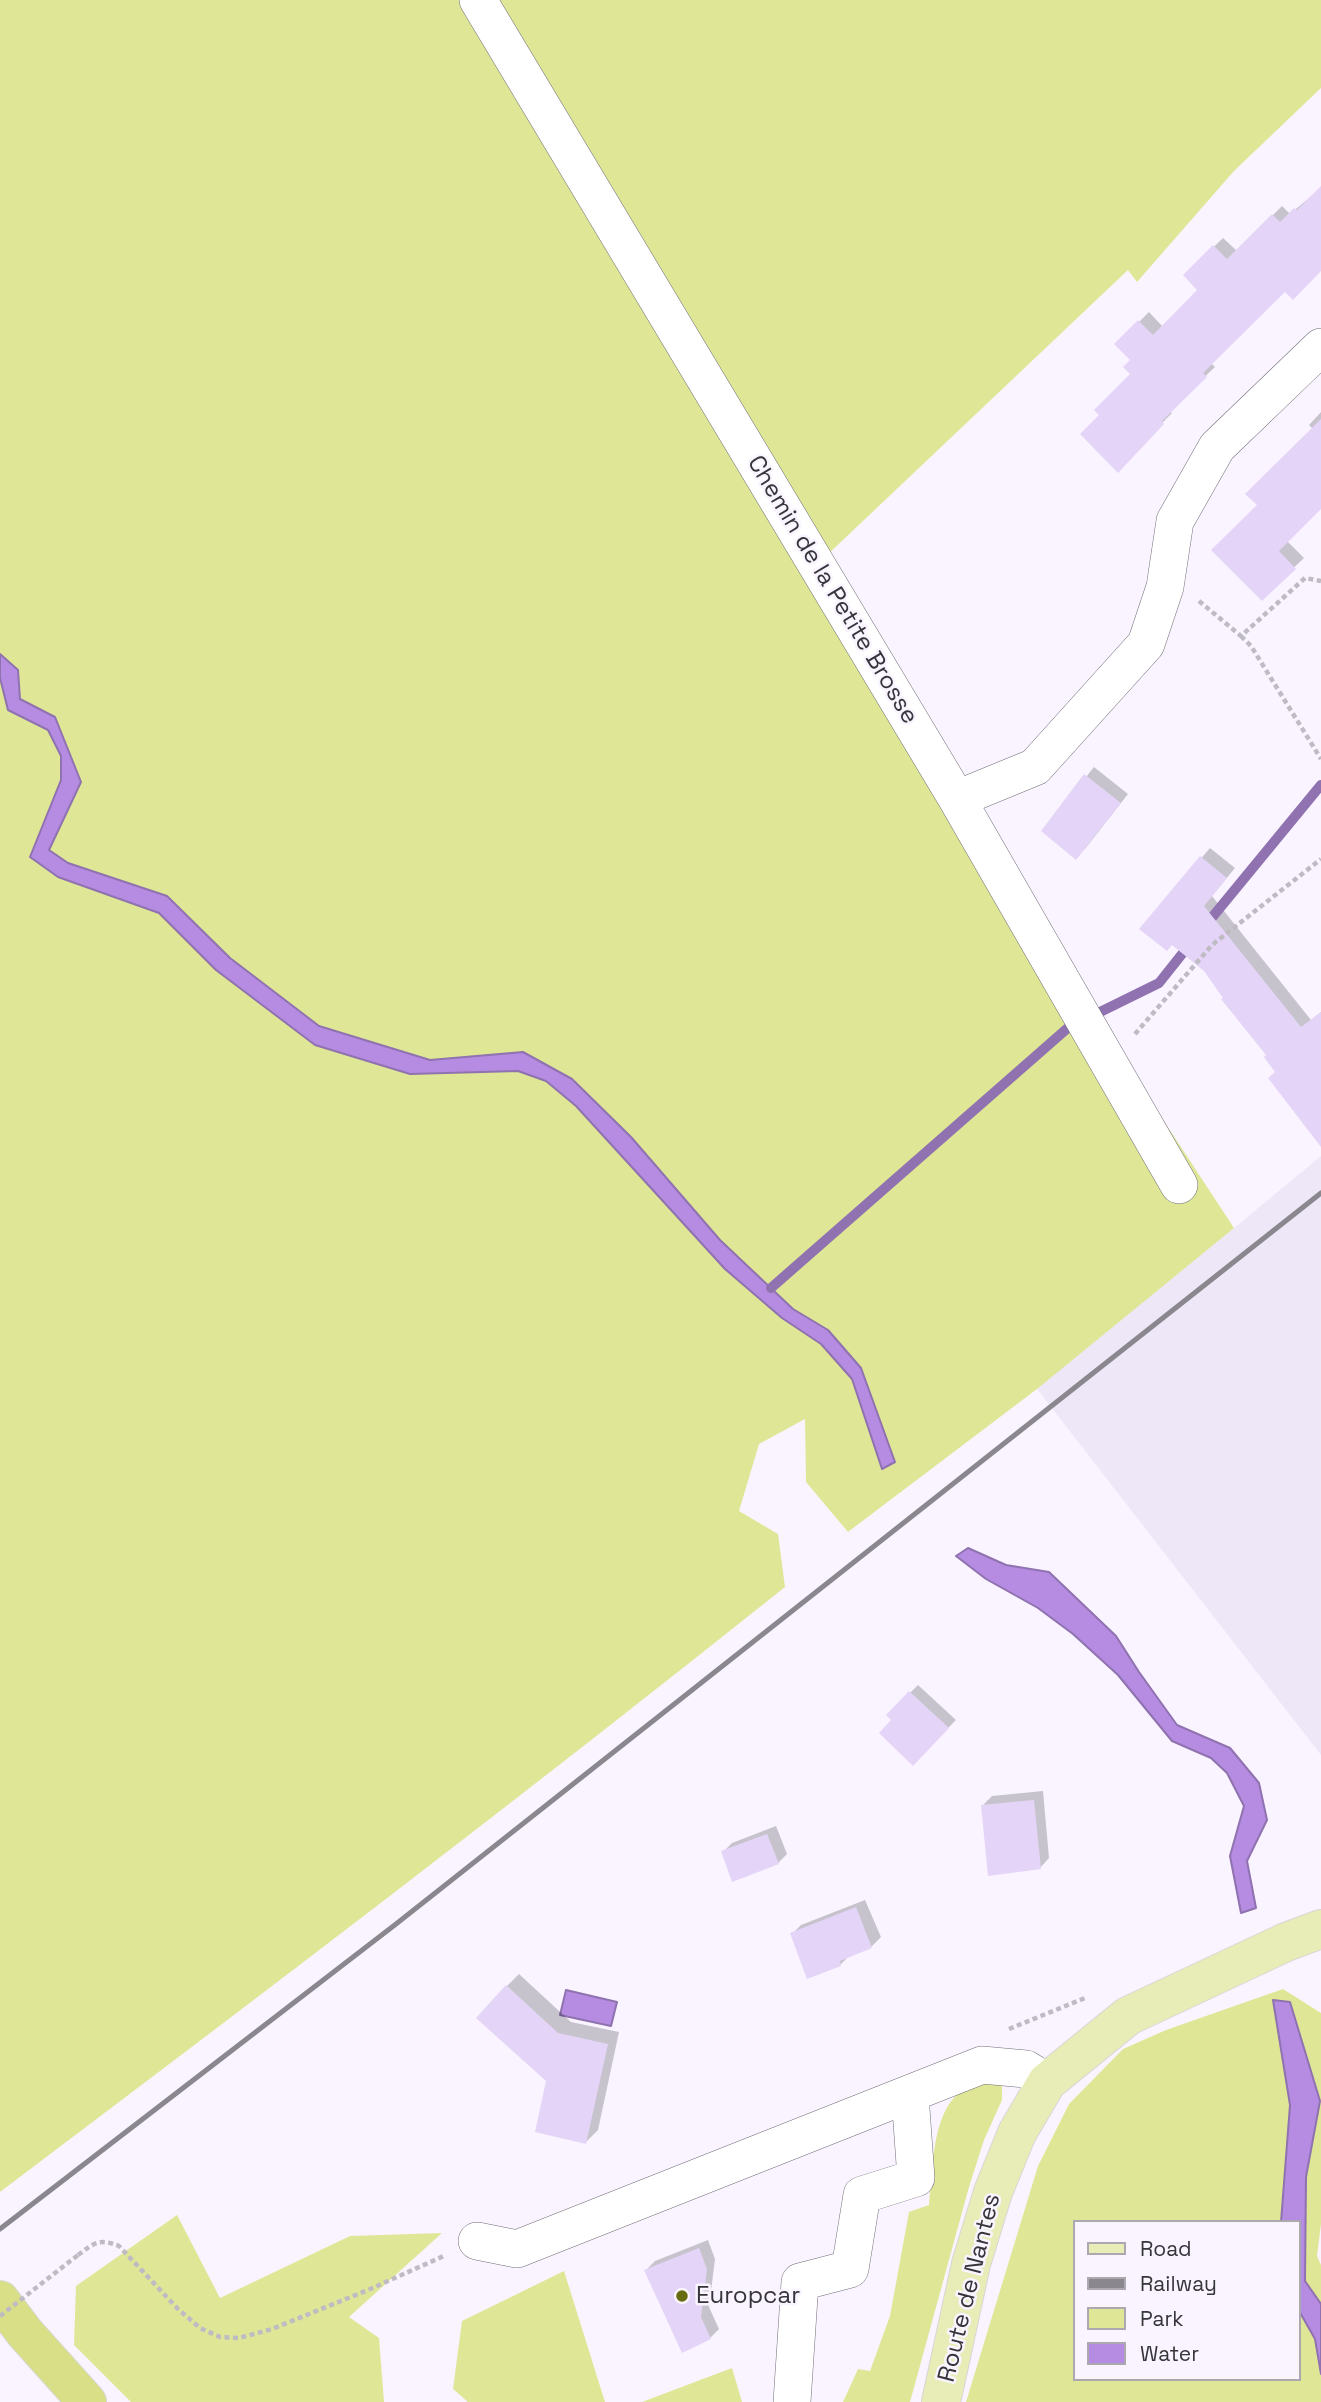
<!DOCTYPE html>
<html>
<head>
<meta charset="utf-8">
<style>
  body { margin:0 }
  #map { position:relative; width:1321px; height:2402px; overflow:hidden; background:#f9f4ff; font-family:"Space Grotesk",sans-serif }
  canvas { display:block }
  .legend { position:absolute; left:1073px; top:2220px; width:228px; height:161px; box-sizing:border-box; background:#f9f4ff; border:2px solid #aba8b0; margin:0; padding:9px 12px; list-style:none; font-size:21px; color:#363539 }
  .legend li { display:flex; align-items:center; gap:14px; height:35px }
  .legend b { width:35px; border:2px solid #aba8b0 }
</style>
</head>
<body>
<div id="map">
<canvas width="1321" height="2402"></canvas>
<ul class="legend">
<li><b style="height:9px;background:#e8ecb7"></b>Road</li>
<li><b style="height:9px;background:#8a878e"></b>Railway</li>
<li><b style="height:19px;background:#dfe797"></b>Park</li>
<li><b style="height:19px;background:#b58ce1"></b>Water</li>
</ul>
</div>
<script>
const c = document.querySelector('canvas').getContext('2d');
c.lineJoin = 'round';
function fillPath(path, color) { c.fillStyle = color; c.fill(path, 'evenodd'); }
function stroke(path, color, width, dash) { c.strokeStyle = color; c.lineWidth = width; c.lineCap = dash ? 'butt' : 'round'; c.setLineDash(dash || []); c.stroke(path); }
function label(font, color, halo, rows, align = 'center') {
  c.font = font + ' "Space Grotesk",sans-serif'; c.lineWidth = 5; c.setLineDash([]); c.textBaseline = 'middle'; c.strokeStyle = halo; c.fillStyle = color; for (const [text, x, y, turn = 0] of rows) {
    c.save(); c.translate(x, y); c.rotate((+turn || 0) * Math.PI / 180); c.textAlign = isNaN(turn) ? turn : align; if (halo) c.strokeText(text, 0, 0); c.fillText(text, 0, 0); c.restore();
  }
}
fillPath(new Path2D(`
  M 1321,1156 L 1321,1755 L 1037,1389 L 1202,1236 L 1234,1228 Z`), '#eee7f8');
fillPath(new Path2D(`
  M 0,0 L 1321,0 L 1321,88 L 1234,171 L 1137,282 L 1128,270 L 806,575 L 1234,1228 L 1037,1389 L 848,1532 L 806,1482 L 805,1419 L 759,1444 L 739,1511 L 778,1534 L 785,1587 C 527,1793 264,1993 0,2192 Z
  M 1283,1989 L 1321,2013 L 1321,2224 L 1317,2256 L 1321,2265 L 1321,2402 L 966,2402 L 1038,2166 L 1069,2104 L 1123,2049 L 1166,2030 ZM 1074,2222 L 1298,2222 L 1298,2379 L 1074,2379 Z
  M 987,2078 L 1002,2081 L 1002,2100 L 984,2140 L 969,2187 L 910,2402 L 843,2402 L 858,2369 L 870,2371 L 890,2316 L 909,2212 L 929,2205 C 932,2174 932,2115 958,2094 C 966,2087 978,2083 987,2078 Z
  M 177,2215 L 220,2298 L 350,2236 L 442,2233 L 349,2317 L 379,2338 L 384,2402 L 131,2402 L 74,2345 L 76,2286 Z
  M 564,2271 L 605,2402 L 468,2402 L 453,2389 L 462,2321 Z
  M 732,2368 L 742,2402 L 642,2402 Z`), '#dfe797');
const water = new Path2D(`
  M 0,654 L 18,670 L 20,699 L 55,717 L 81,782 L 49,850 L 68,863 L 167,896 L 230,958 L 319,1026 L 430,1060 L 523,1052 L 572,1079 L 631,1137 L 720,1240 L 793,1309 L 828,1330 L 861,1368 L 895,1462 L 882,1469 L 852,1379 L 821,1344 L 782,1318 L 725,1269 L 576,1106 L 546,1081 L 518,1071 L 410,1074 L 315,1045 L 216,970 L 159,913 L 58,877 L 30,857 L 61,780 L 61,756 L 48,730 L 8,710 L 0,678 Z
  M 968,1548 L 1006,1565 L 1049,1572 L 1116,1636 L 1139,1672 L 1177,1725 L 1230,1748 L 1259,1783 L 1267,1820 L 1247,1861 L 1256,1908 L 1241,1913 L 1230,1856 L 1244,1806 L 1227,1773 L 1211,1758 L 1172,1741 L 1118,1675 L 1073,1634 L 1038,1608 L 986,1579 L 956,1556 Z
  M 566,1990 L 617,2002 L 611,2026 L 560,2015 Z
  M 1273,2000 L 1290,2002 L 1320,2101 L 1306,2177 L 1305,2281 L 1321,2304 L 1321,2374 L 1315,2339 L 1298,2309 L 1298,2222 L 1281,2222 L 1290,2105 Z`);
fillPath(water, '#b58ce1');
stroke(water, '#8f72af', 2);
fillPath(new Path2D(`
  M 1321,188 L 1321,269 L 1285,290 L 1211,363 L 1215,367 L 1169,411 L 1172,413 L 1152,433 L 1101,415 L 1132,374 L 1132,360 L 1117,344 L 1149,312 L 1163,327 L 1199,290 L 1185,275 L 1223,238 L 1237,251 L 1282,206 L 1290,214 Z
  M 1321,412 L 1321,506 L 1287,541 L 1304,558 L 1262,598 L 1259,505 L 1313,429 L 1309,425 Z
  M 1094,767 L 1128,794 L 1085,849 L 1043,831 Z
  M 1210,848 L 1235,868 L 1212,896 L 1311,1020 L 1321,1012 L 1321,1133 L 1268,1055 L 1205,970 L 1173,943 L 1141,928 Z
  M 918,1685 L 956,1720 L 913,1763 L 894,1720 L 888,1715 Z
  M 1043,1791 L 1049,1858 L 1040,1868 L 983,1805 L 992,1796 Z
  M 776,1826 L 787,1854 L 778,1863 L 723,1852 L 732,1843 Z
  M 865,1900 L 881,1937 L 872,1946 L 851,1954 L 840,1965 L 792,1934 L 801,1925 Z
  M 519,1974 L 571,2022 L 619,2032 L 598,2130 L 586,2142 L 507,1986 Z
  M 708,2240 L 715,2259 L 709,2307 L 719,2329 L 710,2338 L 646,2270 L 655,2261 Z`), '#0003');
stroke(new Path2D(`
  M 1205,926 L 1321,785
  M 1096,1014 L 1159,983 L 1190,944
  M 771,1288 L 1070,1026`), '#8f72af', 10);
fillPath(new Path2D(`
  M 1321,186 L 1321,271 L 1293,300 L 1285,292 L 1203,373 L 1207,377 L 1162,421 L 1164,424 L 1118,473 L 1080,434 L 1099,415 L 1094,410 L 1130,374 L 1123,367 L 1130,360 L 1114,344 L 1138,320 L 1153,335 L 1197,290 L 1183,275 L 1213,245 L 1227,259 L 1272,214 L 1280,222 L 1294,208 L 1297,210 Z
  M 1321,419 L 1321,509 L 1279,551 L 1296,569 L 1262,601 L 1211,550 L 1257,505 L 1245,494 Z
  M 1084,774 L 1121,803 L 1076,860 L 1041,831 Z
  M 1200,856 L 1227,878 L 1204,906 L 1301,1027 L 1321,1012 L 1321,1147 L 1268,1078 L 1275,1072 L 1264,1057 L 1266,1055 L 1221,999 L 1223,998 L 1204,971 L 1172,945 L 1167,951 L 1139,929 Z
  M 909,1691 L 949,1728 L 913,1766 L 879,1733 L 891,1720 L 886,1715 Z
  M 1034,1800 L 1041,1869 L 988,1876 L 981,1805 Z
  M 767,1834 L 779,1864 L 732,1882 L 721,1851 Z
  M 856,1907 L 872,1948 L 840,1961 L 841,1966 L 807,1979 L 790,1933 Z
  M 506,1985 L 558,2033 L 608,2044 L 586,2144 L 535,2132 L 546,2081 L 476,2018 Z
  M 699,2248 L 707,2269 L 701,2317 L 711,2339 L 682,2353 L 644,2270 Z`), '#e4d4f7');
const minor = new Path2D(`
  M 478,0 L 957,799 L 1179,1185
  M 957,799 L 1035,767 L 1146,644 L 1165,587 L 1175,521 L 1217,447 L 1321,347
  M 477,2241 L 517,2249 L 982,2065 L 1026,2069 L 1047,2082
  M 792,2402 L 800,2282 L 850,2269 L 862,2195 L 916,2178 L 910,2095`);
const major = new Path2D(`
  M 941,2402 L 971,2264 L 993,2192 L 1017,2133 L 1047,2082 L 1128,2016 L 1286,1942 L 1321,1929`);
const highway = new Path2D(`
  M 0,2300 L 25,2333 L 87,2402`);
stroke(minor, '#726e77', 38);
stroke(major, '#d7d7d7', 40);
stroke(highway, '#d7d7d7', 40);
stroke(new Path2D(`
  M 1199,601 L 1241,636 L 1305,578 L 1321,581
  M 1241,636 L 1251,646 L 1321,759
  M 1135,1034 L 1212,945 L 1321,859
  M 1009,2029 L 1085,1998
  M 78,2255 C 94,2243 99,2238 119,2246 L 178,2309 L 200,2328 L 220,2337 L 239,2338 L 272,2329 L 368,2290 L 446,2255`), '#bebbc3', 4.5, [5, 3.5]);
stroke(minor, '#fff', 37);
stroke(major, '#e8ecb7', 38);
stroke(highway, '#d8df87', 38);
stroke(new Path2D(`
  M 0,2229 L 396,1924 L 1321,1193`), '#8a878e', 5);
stroke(new Path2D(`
  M 0,2316 L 78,2255`), '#bebbc3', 4.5, [5, 3.5]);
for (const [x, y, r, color] of [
  [682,2296,7,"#686c10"]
]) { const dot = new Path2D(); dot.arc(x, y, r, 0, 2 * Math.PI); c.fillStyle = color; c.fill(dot); stroke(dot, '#f9f4ff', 2.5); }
label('24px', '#363539', '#f9f4ff', [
  ["Chemin de la Petite Brosse",832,590,59],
  ["Route de Nantes",970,2288,-76]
]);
label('24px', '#363539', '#f9f4ff', [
  ["Europcar",696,2296]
], 'left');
</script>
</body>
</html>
